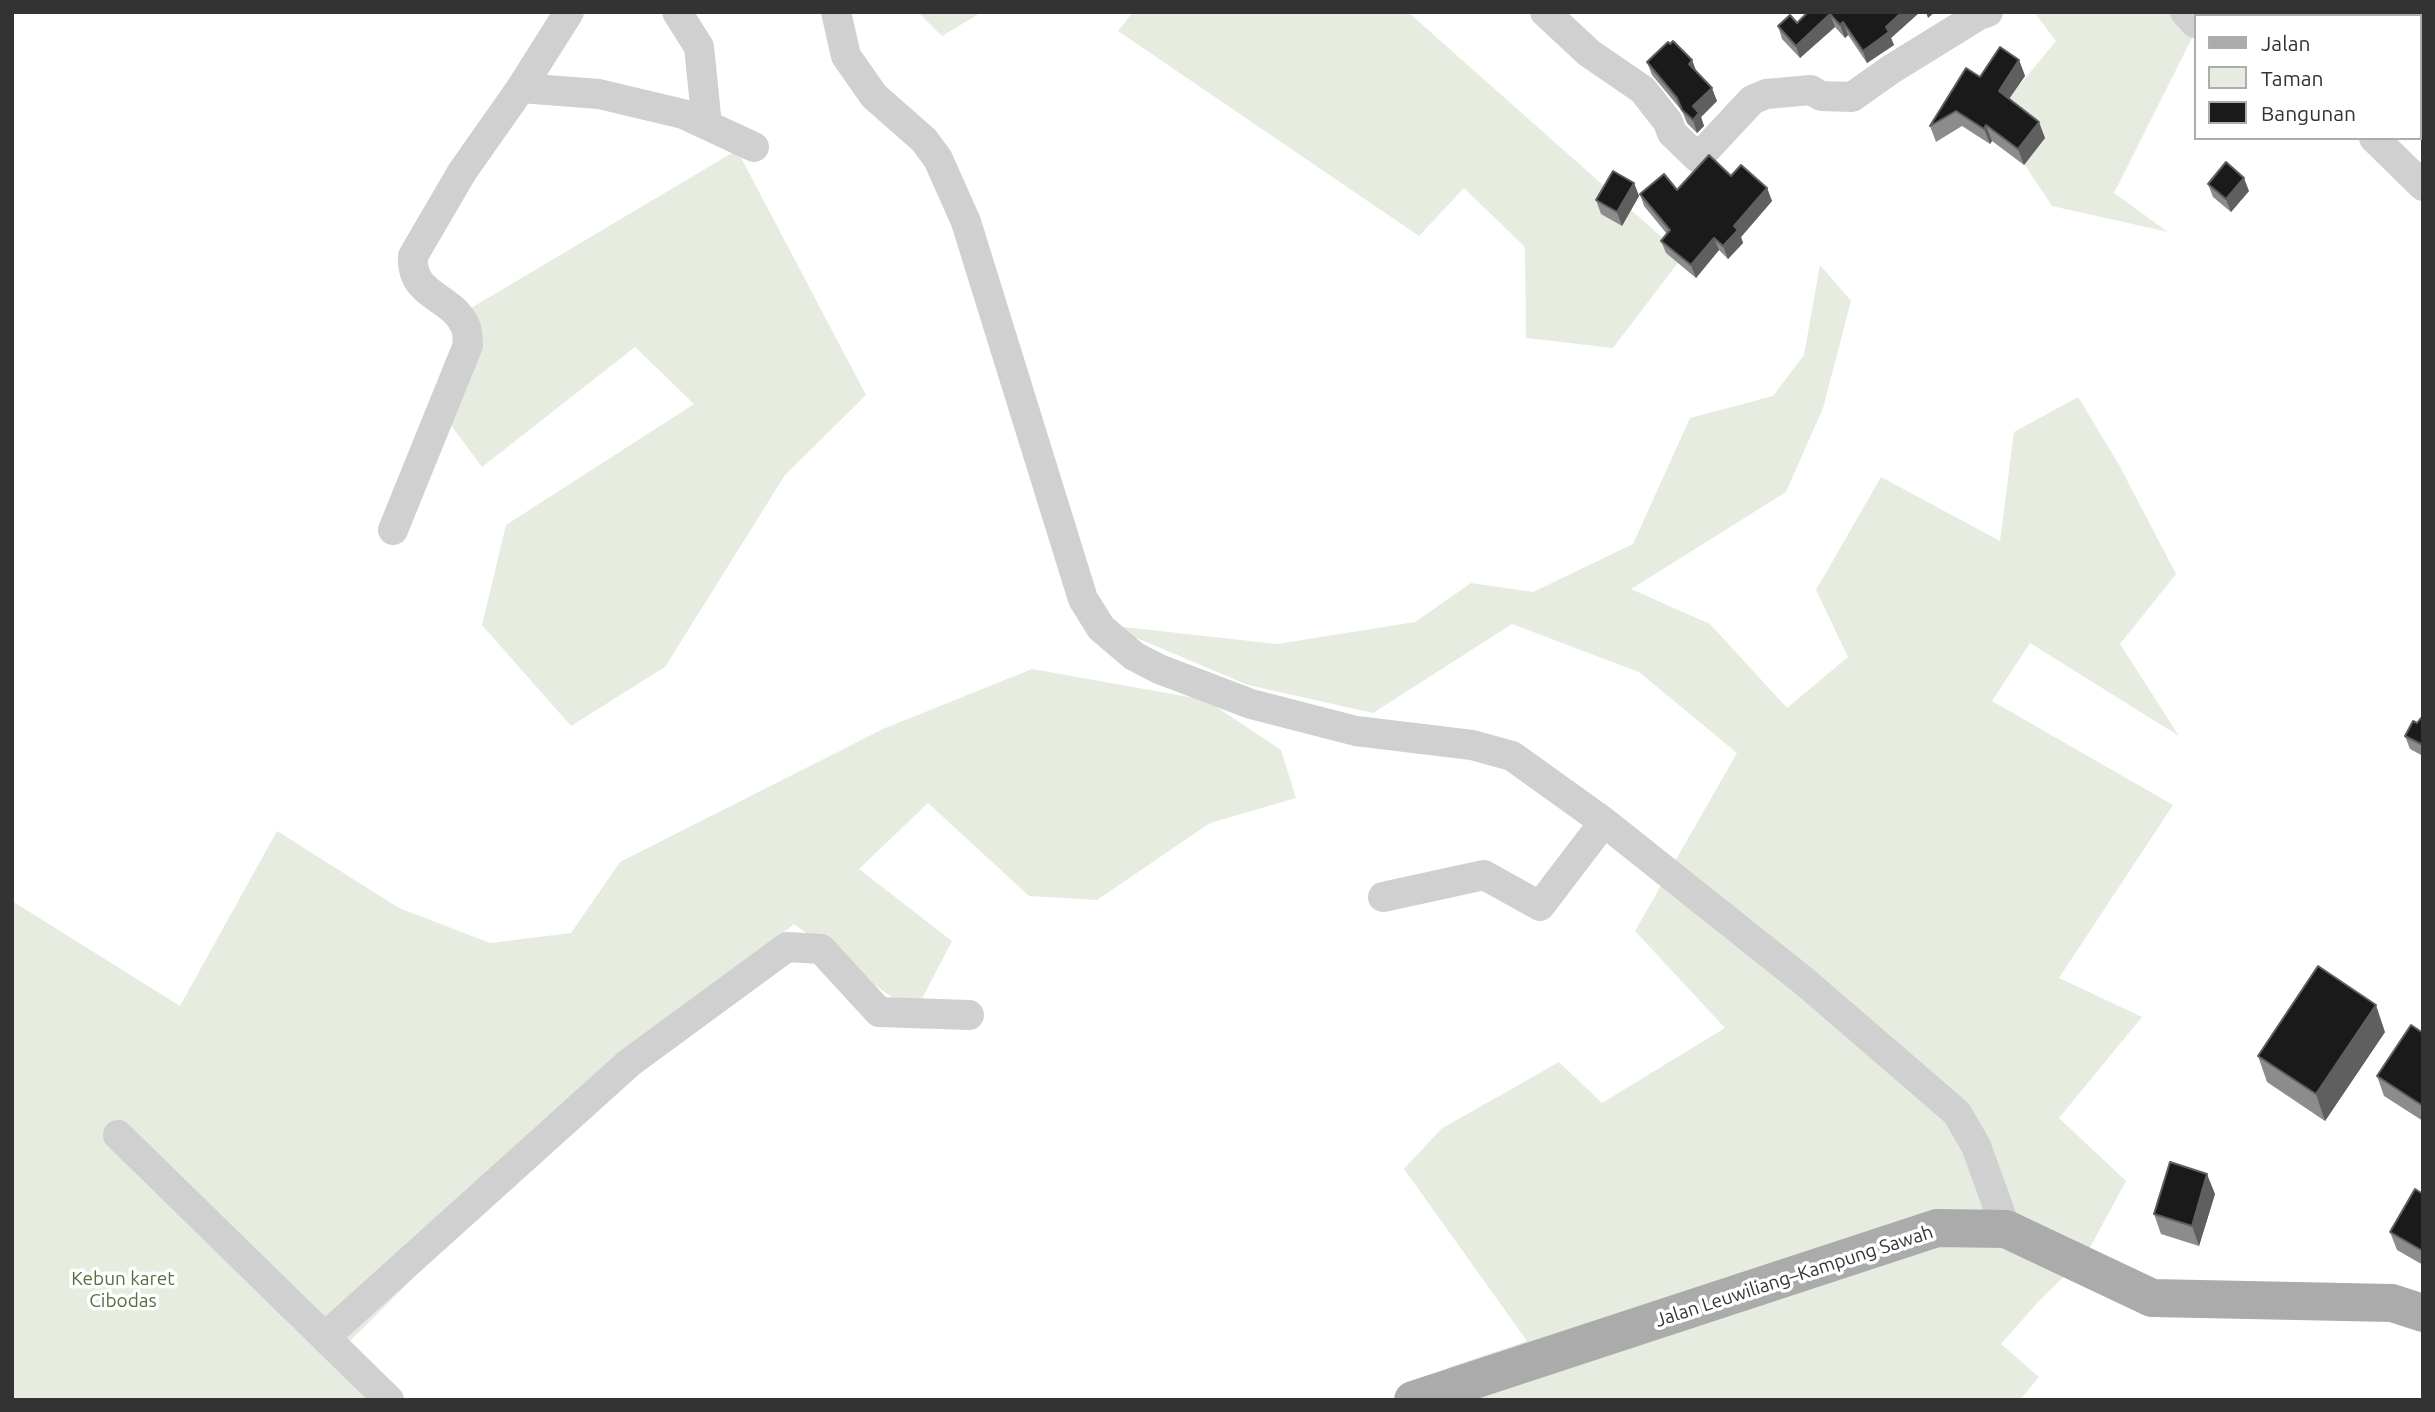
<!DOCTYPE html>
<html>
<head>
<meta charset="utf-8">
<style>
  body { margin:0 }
  #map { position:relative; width:2435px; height:1412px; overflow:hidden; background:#fff; font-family:Ubuntu,sans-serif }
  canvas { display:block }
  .frame { position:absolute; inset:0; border:14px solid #333; pointer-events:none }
  .legend { position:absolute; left:2194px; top:14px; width:228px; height:126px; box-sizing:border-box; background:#fff; border:2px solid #adadad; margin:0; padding:9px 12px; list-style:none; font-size:21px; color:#333 }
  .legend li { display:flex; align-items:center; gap:14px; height:35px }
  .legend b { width:35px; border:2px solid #adadad }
</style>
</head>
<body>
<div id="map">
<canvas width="2435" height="1412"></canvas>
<div class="frame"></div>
<ul class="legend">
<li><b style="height:9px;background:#ababab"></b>Jalan</li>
<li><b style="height:19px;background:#e6ecdf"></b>Taman</li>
<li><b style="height:19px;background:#1a1a1a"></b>Bangunan</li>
</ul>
</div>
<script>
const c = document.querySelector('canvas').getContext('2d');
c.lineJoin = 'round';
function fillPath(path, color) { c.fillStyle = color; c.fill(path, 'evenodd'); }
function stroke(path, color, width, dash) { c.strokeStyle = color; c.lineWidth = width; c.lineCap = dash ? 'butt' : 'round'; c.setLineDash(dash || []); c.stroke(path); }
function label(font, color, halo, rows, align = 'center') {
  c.font = font + ' Ubuntu,sans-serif'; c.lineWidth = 7; c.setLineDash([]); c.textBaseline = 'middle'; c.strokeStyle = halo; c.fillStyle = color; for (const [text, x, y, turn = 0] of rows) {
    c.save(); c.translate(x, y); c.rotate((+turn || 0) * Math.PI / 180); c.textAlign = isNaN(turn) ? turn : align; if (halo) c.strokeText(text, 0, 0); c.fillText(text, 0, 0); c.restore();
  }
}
fillPath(new Path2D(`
  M 918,12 L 982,12 L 942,36 Z
  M 1133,12 L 1408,12 L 1683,256 L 1613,348 L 1526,338 L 1525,247 L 1464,188 L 1419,236 L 1118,31 Z
  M 2034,12 L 2185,12 L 2195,32 L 2114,193 L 2168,232 L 2052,206 L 1993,117 L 2056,41 Z
  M 737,150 L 866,395 L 785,475 L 665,667 L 571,726 L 482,625 L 506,525 L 694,404 L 635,347 L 482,467 L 439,409 L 461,314 Z
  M 1820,265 L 1851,301 L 1823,408 L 1786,492 L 1631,589 L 1710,624 L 1787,708 L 1848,657 L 1816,590 L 1881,477 L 2000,541 L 2014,432 L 2078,397 L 2118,463 L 2176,574 L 2120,644 L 2179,736 L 2030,643 L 1992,701 L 2173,805 L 2059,978 L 2142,1017 L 2059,1118 L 2126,1181 L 2086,1255 L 2039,1301 L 2001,1344 L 2039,1377 L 2020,1400 L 1452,1400 L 1447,1368 L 1527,1341 L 1404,1169 L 1441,1129 L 1559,1062 L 1602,1103 L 1725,1028 L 1635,931 L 1737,753 L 1639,672 L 1512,624 L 1373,713 L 1248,685 L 1106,625 L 1277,644 L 1415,622 L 1471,583 L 1533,592 L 1633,544 L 1690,418 L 1773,396 L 1804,355 Z
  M 1032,669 L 1206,700 L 1281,750 L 1296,798 L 1210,823 L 1097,900 L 1029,896 L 928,803 L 859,869 L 952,941 L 914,1014 L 794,924 L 642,1050 L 343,1348 L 396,1400 L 12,1400 L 12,901 L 180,1006 L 277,831 L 399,908 L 490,943 L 571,933 L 620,862 L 883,729 Z`), '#e6ecdf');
stroke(new Path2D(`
  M 677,12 L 699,47 L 707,125
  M 836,12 L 846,56 L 874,96 L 924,140 L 938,159 L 966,222 L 1083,599 L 1101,628 L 1134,656 L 1159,669 L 1251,704 L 1356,731 L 1472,745 L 1512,756 L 1604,822 L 1805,982 L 1957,1113 L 1976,1146 L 2006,1229
  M 1545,12 L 1589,53 L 1643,90 L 1668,122 L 1672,133 L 1698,158 L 1752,100 L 1766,94 L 1811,90 L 1821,96 L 1852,97 L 1890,70 L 1979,15 L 1988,12
  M 2185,12 L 2195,23
  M 521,88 L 599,94 L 683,114 L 754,147
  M 2374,138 L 2423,186
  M 393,530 L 468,345 C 467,340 468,333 466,328 C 454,295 410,298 413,256 L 462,172 L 521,88 L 569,12
  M 1383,897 L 1484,875 L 1540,906 L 1604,822
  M 118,1135 L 389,1400
  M 325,1337 L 629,1063 L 787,947 L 821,949 L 879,1012 L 969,1015`), '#d0d0d0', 30);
stroke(new Path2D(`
  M 1413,1400 L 1937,1228 L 2006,1229 L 2152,1298 L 2392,1303 L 2423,1313`), '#ababab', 38);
fillPath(new Path2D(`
  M 1808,12 L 1920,12 L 1891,38 L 1894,45 L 1867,63 L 1848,35 L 1845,38 L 1835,27 L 1800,58 L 1782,39 L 1778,26 L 1797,23 Z
  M 1692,60 L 1696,72 L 1717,101 L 1701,117 L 1704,126 L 1697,133 L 1687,123 L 1682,111 L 1652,75 L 1647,62 Z
  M 2019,60 L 2025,76 L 2009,99 L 2045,138 L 2024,165 L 1992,141 L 1990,144 L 1962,126 L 1936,142 L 1930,126 L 1980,77 Z
  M 1731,176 L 1767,188 L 1772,201 L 1741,237 L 1743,243 L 1728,259 L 1719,250 L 1696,278 L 1666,253 L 1661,241 L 1667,234 L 1644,206 L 1640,194 L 1677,190 Z
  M 1634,183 L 1639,196 L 1622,226 L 1601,214 L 1596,200 Z
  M 2208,184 L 2249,191 L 2231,212 L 2213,197 Z
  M 2423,719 L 2423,756 L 2410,749 L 2405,736 Z
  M 2385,1032 L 2325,1121 L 2267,1082 L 2258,1056 Z
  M 2423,1033 L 2423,1121 L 2384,1096 L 2377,1076 Z
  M 2215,1194 L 2199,1246 L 2161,1234 L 2154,1214 Z
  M 2423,1194 L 2423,1265 L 2397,1250 L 2390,1232 Z`), '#8c8c8c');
fillPath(new Path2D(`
  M 1902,12 L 1920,12 L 1891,38 L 1894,45 L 1867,63 L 1863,51 Z
  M 1926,12 L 1935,12 L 1928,18 Z
  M 1830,14 L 1835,27 L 1800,58 L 1796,46 Z
  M 1843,22 L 1848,35 L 1845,38 L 1840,25 Z
  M 1692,60 L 1697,73 L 1689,64 Z
  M 2019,60 L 2025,76 L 2004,106 L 1999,91 Z
  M 1712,88 L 1717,101 L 1701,117 L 1704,126 L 1697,133 L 1693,120 L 1693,106 Z
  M 2039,122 L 2045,138 L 2024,165 L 2018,149 Z
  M 1986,125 L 1992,141 L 1990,144 L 1984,129 Z
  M 2244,178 L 2249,191 L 2231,212 L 2226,199 Z
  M 1634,183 L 1639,196 L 1622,226 L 1617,212 Z
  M 1767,188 L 1772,201 L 1741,237 L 1743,243 L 1728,259 L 1723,246 L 1734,226 Z
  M 1714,238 L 1719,250 L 1696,278 L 1691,265 Z
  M 2376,1005 L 2385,1032 L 2325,1121 L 2316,1094 Z
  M 2207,1174 L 2215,1194 L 2199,1246 L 2192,1226 Z`), '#5f5f5f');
const building = new Path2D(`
  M 1808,12 L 1902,12 L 1886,27 L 1889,32 L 1863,51 L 1843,22 L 1840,25 L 1830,14 L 1796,46 L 1778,26 L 1790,15 L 1797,23 Z
  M 2231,12 L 2261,12 L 2264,16 L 2227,16 Z
  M 1673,41 L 1692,60 L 1689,64 L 1712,88 L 1693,106 L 1699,113 L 1693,120 L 1682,110 L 1677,98 L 1647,62 L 1668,42 L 1670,44 Z
  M 2000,47 L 2019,60 L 1999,91 L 2039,122 L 2018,149 L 1986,125 L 1984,129 L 1956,111 L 1930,126 L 1966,68 L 1980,77 Z
  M 1709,155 L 1731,176 L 1741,165 L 1767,188 L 1734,226 L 1738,230 L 1723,246 L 1714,238 L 1691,265 L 1661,241 L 1670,230 L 1640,194 L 1664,174 L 1677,190 Z
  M 2226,162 L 2244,178 L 2226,199 L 2208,184 Z
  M 1613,171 L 1634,183 L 1617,212 L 1596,200 Z
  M 2421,718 L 2423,719 L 2423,745 L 2405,736 L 2413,721 L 2417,723 Z
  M 2318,966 L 2376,1005 L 2316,1094 L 2258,1056 Z
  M 2411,1025 L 2423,1033 L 2423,1106 L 2377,1076 Z
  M 2170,1162 L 2207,1174 L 2192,1226 L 2154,1214 Z
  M 2415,1189 L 2423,1194 L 2423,1251 L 2390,1232 Z`);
fillPath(building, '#1a1a1a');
stroke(building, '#5f5f5f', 2);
label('19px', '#333', '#fff', [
  ["Jalan Leuwiliang–Kampung Sawah",1794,1276,-18]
]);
label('19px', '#56703f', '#fff', [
  ["Kebun karet",123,1279],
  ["Cibodas",123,1301]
]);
</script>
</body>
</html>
